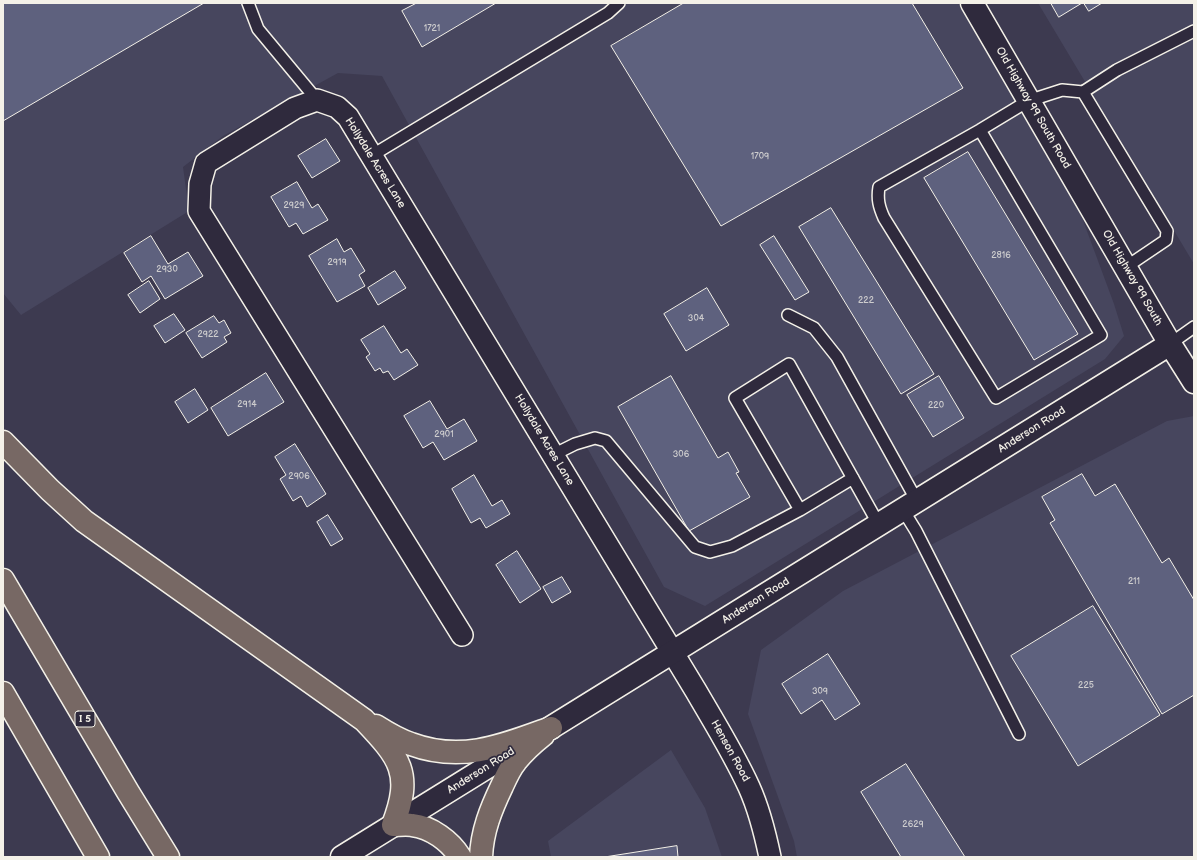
<!DOCTYPE html>
<html>
<head>
<meta charset="utf-8">
<style>
  body { margin:0 }
  #map { position:relative; width:1197px; height:860px; overflow:hidden; background:#3d3a50; font-family:"Balsamiq Sans",sans-serif }
  canvas { display:block }
  .frame { position:absolute; inset:0; border:4px solid #f4f1e8; pointer-events:none }
</style>
</head>
<body>
<div id="map">
<canvas width="1197" height="860"></canvas>
<div class="frame"></div>
</div>
<script>
const c = document.querySelector('canvas').getContext('2d');
c.lineJoin = 'round';
function fillPath(path, color) { c.fillStyle = color; c.fill(path, 'evenodd'); }
function stroke(path, color, width, dash) { c.strokeStyle = color; c.lineWidth = width; c.lineCap = dash ? 'butt' : 'round'; c.setLineDash(dash || []); c.stroke(path); }
function label(font, color, halo, rows, align = 'center') {
  c.font = font + ' "Balsamiq Sans",sans-serif'; c.lineWidth = 3.5; c.setLineDash([]); c.textBaseline = 'middle'; c.strokeStyle = halo; c.fillStyle = color; for (const [text, x, y, turn = 0] of rows) {
    c.save(); c.translate(x, y); c.rotate((+turn || 0) * Math.PI / 180); c.textAlign = isNaN(turn) ? turn : align; if (halo) c.strokeText(text, 0, 0); c.fillText(text, 0, 0); c.restore();
  }
}
fillPath(new Path2D(`
  M 3,3 L 958,3 L 1081,215 L 1114,304 L 1124,336 L 1105,359 L 705,606 L 664,587 L 382,76 L 338,73 L 223,136 L 183,167 L 189,211 L 21,315 L 3,293 Z
  M 1038,3 L 1194,3 L 1194,264 Z
  M 1194,416 L 1194,857 L 797,857 L 794,841 L 748,714 L 761,650 L 843,591 L 1167,421 Z
  M 671,750 L 705,808 L 722,857 L 551,857 L 548,841 Z`), '#47465e');
const building = new Path2D(`
  M 3,3 L 204,3 L 3,121 Z
  M 417,3 L 496,3 L 422,47 L 402,11 Z
  M 684,3 L 912,3 L 963,88 L 721,226 L 611,46 Z
  M 1051,3 L 1082,3 L 1059,17 Z
  M 1084,3 L 1102,3 L 1089,11 Z
  M 326,139 L 340,161 L 312,178 L 298,156 Z
  M 968,152 L 1078,334 L 1034,360 L 924,178 Z
  M 297,182 L 312,208 L 318,204 L 328,220 L 303,234 L 296,223 L 289,227 L 271,197 Z
  M 831,208 L 934,374 L 901,394 L 799,227 Z
  M 151,236 L 168,264 L 188,252 L 203,276 L 165,299 L 151,276 L 142,282 L 124,253 Z
  M 774,236 L 809,292 L 795,300 L 760,245 Z
  M 337,239 L 344,252 L 351,248 L 365,271 L 359,275 L 365,286 L 337,302 L 309,256 Z
  M 395,271 L 406,288 L 378,305 L 368,288 Z
  M 149,281 L 160,299 L 140,313 L 128,295 Z
  M 707,288 L 729,325 L 686,351 L 664,314 Z
  M 174,314 L 185,330 L 165,343 L 154,326 Z
  M 214,316 L 219,323 L 224,320 L 231,333 L 224,337 L 227,342 L 202,358 L 186,333 Z
  M 384,326 L 401,353 L 407,349 L 418,365 L 394,380 L 388,371 L 383,373 L 380,368 L 375,371 L 366,357 L 370,354 L 361,340 Z
  M 266,373 L 284,402 L 228,436 L 211,408 Z
  M 671,376 L 718,458 L 728,452 L 739,472 L 736,473 L 750,497 L 689,531 L 618,407 Z
  M 939,376 L 964,418 L 933,437 L 907,395 Z
  M 195,389 L 208,410 L 188,423 L 175,402 Z
  M 430,401 L 447,429 L 464,419 L 477,441 L 444,460 L 433,442 L 423,448 L 404,416 Z
  M 295,444 L 326,494 L 307,507 L 301,496 L 293,501 L 280,479 L 286,475 L 275,457 Z
  M 1082,474 L 1095,496 L 1115,484 L 1162,563 L 1169,558 L 1194,600 L 1194,695 L 1162,714 L 1050,523 L 1055,520 L 1042,497 Z
  M 474,475 L 492,506 L 502,500 L 510,514 L 486,528 L 480,518 L 471,523 L 452,489 Z
  M 328,515 L 343,539 L 331,546 L 317,522 Z
  M 517,551 L 541,589 L 520,603 L 496,565 Z
  M 562,577 L 571,592 L 552,603 L 543,587 Z
  M 1093,606 L 1160,715 L 1078,766 L 1011,656 Z
  M 828,654 L 860,704 L 835,720 L 822,700 L 801,714 L 782,684 Z
  M 906,764 L 965,857 L 901,857 L 861,792 Z
  M 677,846 L 678,857 L 605,857 Z`);
fillPath(building, '#5e617e');
stroke(building, '#f4f1e8', 1);
const lane = new Path2D(`
  M 248,3 L 258,29 L 317,100
  M 1083,92 L 1117,70 L 1194,31
  M 980,130 L 1101,335 L 996,398 L 884,218 C 879,207 877,199 879,187 L 980,130 L 1028,101 L 1062,90 L 1083,92 L 1167,231 L 1166,240 L 1126,267
  M 371,156 L 608,13 L 619,3
  M 788,315 L 814,328 L 837,357 L 917,501
  M 1170,344 L 1194,327
  M 553,455 L 575,444 L 595,438 L 606,441 L 695,547 L 710,552 L 732,546 L 800,510 L 853,478
  M 800,510 L 735,398 L 789,364 L 879,525
  M 903,510 L 916,531 L 1019,734`);
const street = new Path2D(`
  M 462,635 L 199,211 L 200,184 L 206,163 L 295,108 L 317,100 L 337,107 L 348,117 L 696,691 C 714,722 734,754 749,787 C 759,809 765,833 770,857`);
const secondary = new Path2D(`
  M 972,3 L 1170,344 L 1194,382
  M 342,857 L 1170,344`);
const highway = new Path2D(`
  M 3,442 L 50,490 L 84,521 L 364,720 C 400,758 413,773 393,825 C 399,825 406,824 412,825 C 431,827 450,841 460,857
  M 3,580 L 128,792 L 168,857
  M 3,693 L 98,857
  M 376,726 C 387,733 399,740 411,744 C 462,763 504,745 551,728
  M 481,857 C 482,831 491,809 502,786 C 506,777 510,768 516,761 C 524,751 533,743 543,735`);
stroke(lane, '#f4f1e8', 14);
stroke(street, '#f4f1e8', 24);
stroke(secondary, '#f4f1e8', 25);
stroke(highway, '#f4f1e8', 25);
stroke(lane, '#2f2a3d', 11);
stroke(street, '#2f2a3d', 21);
stroke(secondary, '#2f2a3d', 22);
stroke(highway, '#776864', 22);
label('9px', '#cecdce', null, [
  ["1721",432,29],
  ["1709",760,157],
  ["2929",294,206],
  ["2816",1001,256],
  ["2919",337,263],
  ["2930",167,270],
  ["222",866,301],
  ["304",696,319],
  ["2922",208,335],
  ["2914",247,405],
  ["220",936,406],
  ["2901",444,435],
  ["306",681,455],
  ["2906",299,477],
  ["211",1134,582],
  ["225",1086,686],
  ["309",820,692],
  ["2629",913,825]
]);
for (const [x, y, w] of [
  [85,719,20]
]) { const box = new Path2D(); box.roundRect(x - w / 2, y - 8, w, 16, 3); c.fillStyle = '#2f2a3d'; c.fill(box); stroke(box, '#f4f1e8', 1); }
label('bold 10px', '#f4f1e8', null, [
  ["I 5",85,719]
]);
label('11px', '#f4f1e8', '#2f2a3d', [
  ["Old Highway 99 South Road",1033,108,60],
  ["Hollydale Acres Lane",375,163,58],
  ["Old Highway 99 South",1132,278,60],
  ["Anderson Road",1032,430,-32],
  ["Hollydale Acres Lane",544,440,59],
  ["Anderson Road",756,601,-32],
  ["Henson Road",730,751,61],
  ["Anderson Road",481,771,-32]
]);
</script>
</body>
</html>
